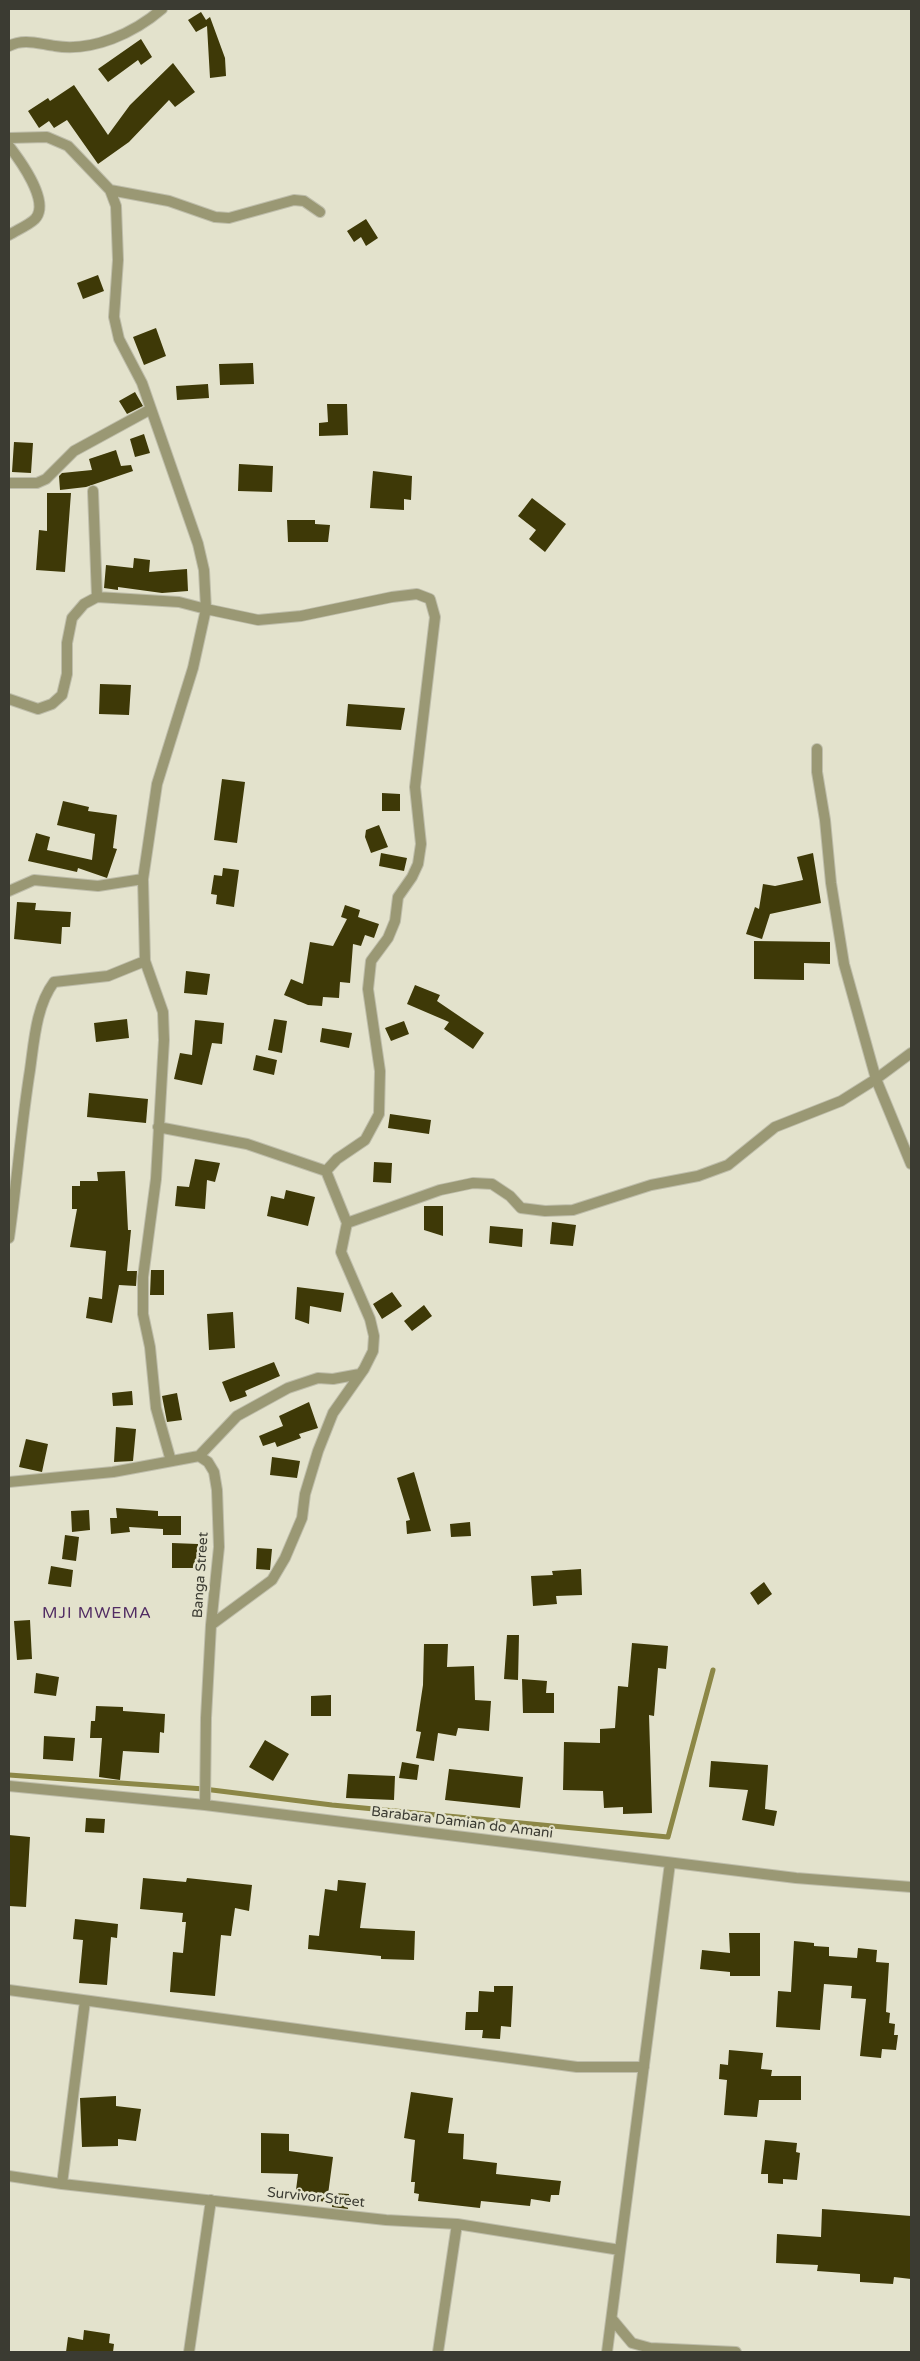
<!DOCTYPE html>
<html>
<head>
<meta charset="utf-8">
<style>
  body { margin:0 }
  #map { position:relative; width:920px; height:2361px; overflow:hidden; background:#e3e2cc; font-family:"Varela Round",sans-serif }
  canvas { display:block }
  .frame { position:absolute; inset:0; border:10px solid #3b3b32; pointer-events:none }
</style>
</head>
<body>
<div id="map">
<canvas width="920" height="2361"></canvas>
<div class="frame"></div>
</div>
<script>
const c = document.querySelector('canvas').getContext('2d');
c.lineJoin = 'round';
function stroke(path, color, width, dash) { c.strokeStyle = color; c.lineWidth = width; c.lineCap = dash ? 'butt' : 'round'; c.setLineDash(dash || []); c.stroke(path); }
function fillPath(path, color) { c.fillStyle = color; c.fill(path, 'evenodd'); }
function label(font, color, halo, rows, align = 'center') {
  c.font = font + ' "Varela Round",sans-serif'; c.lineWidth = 5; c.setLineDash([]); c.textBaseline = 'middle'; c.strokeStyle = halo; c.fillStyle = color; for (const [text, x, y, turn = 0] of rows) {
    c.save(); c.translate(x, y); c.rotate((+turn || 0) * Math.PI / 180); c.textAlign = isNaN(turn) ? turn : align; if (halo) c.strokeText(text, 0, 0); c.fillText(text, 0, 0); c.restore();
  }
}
stroke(new Path2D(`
  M 9,1775 L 204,1789 L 332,1805 L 668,1837 L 713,1670`), '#8c8746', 5);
fillPath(new Path2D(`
  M 201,12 L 206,20 L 210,17 L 225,58 L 226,76 L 210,78 L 207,26 L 196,32 L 188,20 Z
  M 141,39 L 152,57 L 141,65 L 138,60 L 108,82 L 98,69 Z
  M 173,63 L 195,92 L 175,107 L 169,100 L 129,142 L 98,164 L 67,120 L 54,128 L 49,121 L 39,128 L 28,111 L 48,98 L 50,101 L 74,85 L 108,135 L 130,105 Z
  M 366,219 L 378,238 L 366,246 L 361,237 L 354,242 L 347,231 Z
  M 98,275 L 104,291 L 83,299 L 77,283 Z
  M 156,328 L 166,356 L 144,365 L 133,337 Z
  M 253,363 L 254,384 L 220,385 L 219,364 Z
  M 208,384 L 209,398 L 177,400 L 176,386 Z
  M 135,392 L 143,406 L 127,414 L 119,401 Z
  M 327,404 L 347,404 L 348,435 L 319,436 L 319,423 L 328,422 Z
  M 144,434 L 150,453 L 135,457 L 130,439 Z
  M 14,442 L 33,443 L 31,473 L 12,472 Z
  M 116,450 L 121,466 L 131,465 L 133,471 L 86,487 L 60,490 L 59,476 L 62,473 L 92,470 L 89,459 Z
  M 239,464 L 273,466 L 272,492 L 238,491 Z
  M 373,471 L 412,476 L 411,500 L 404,499 L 404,510 L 370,508 Z
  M 47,493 L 71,493 L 65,572 L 36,570 L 39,530 L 47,531 Z
  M 532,498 L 566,524 L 545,552 L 529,539 L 536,530 L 518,516 Z
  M 287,520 L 315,520 L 315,524 L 330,525 L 328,542 L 288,542 Z
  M 134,558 L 150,560 L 149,572 L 187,569 L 188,591 L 162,593 L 118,587 L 118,590 L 104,588 L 106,565 L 133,568 Z
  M 100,684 L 131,685 L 129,715 L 99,714 Z
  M 348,704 L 405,708 L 401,730 L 346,726 Z
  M 222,779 L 245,782 L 237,843 L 214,840 Z
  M 382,793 L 400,794 L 400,811 L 382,811 Z
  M 63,801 L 89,807 L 88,811 L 117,815 L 113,848 L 117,849 L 107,878 L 78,868 L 77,872 L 28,861 L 36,833 L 50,837 L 47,850 L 92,860 L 95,834 L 57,825 Z
  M 379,825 L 388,847 L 371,853 L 365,837 L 366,830 Z
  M 381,853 L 407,858 L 404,871 L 379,866 Z
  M 813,853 L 821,903 L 770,914 L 762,939 L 746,934 L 755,907 L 759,909 L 763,884 L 775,886 L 803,880 L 797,857 Z
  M 223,868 L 239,870 L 234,907 L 216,904 L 217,895 L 211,894 L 214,875 L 222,876 Z
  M 17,902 L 36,903 L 35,910 L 71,912 L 70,927 L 62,927 L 61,944 L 14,939 Z
  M 345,905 L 360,910 L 358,917 L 379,924 L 374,938 L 365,935 L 361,946 L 353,944 L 350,983 L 340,982 L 339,998 L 323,997 L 322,1006 L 308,1005 L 284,995 L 291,979 L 303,984 L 310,942 L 333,946 L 347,919 L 341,917 Z
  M 754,941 L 830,942 L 830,964 L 804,963 L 804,980 L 754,979 Z
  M 186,971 L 210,974 L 207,995 L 184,993 Z
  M 415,985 L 440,995 L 437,1001 L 484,1033 L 473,1049 L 444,1029 L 449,1022 L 407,1004 Z
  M 127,1019 L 129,1038 L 96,1042 L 94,1023 Z
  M 274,1019 L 287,1021 L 282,1053 L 268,1050 Z
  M 195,1020 L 224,1023 L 222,1044 L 212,1043 L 202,1085 L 174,1079 L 180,1053 L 192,1055 Z
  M 404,1021 L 409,1034 L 391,1041 L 385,1028 Z
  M 322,1028 L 352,1033 L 349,1048 L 320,1042 Z
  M 256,1055 L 277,1060 L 274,1075 L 253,1070 Z
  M 89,1093 L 148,1099 L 146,1123 L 87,1117 Z
  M 390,1114 L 431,1120 L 429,1134 L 388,1128 Z
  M 195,1159 L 220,1163 L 215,1182 L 207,1180 L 205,1209 L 175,1206 L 177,1186 L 189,1187 Z
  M 374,1162 L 392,1163 L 391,1183 L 373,1182 Z
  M 125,1171 L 128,1230 L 131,1230 L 127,1271 L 137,1271 L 136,1286 L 119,1285 L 112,1323 L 86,1318 L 89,1297 L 102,1299 L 106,1251 L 70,1247 L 77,1209 L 72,1209 L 72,1186 L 80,1186 L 80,1181 L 98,1181 L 97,1172 Z
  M 286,1190 L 315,1197 L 308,1226 L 267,1216 L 271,1196 L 284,1199 Z
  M 424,1206 L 443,1206 L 443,1236 L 424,1230 Z
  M 552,1222 L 576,1225 L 573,1246 L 550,1244 Z
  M 490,1226 L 523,1229 L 522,1247 L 489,1243 Z
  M 151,1270 L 164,1270 L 164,1295 L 150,1295 Z
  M 297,1287 L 344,1293 L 341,1312 L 310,1306 L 309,1324 L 295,1319 Z
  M 392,1292 L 402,1306 L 382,1319 L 373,1304 Z
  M 424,1305 L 432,1316 L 412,1331 L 404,1321 Z
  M 233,1312 L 235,1348 L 209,1350 L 207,1314 Z
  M 274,1362 L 280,1376 L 245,1391 L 247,1396 L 230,1402 L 222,1382 Z
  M 132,1391 L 133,1405 L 113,1406 L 112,1393 Z
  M 177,1393 L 182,1420 L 167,1422 L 162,1396 Z
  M 309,1402 L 318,1428 L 299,1434 L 301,1438 L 277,1447 L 275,1442 L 263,1446 L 259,1436 L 283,1426 L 279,1416 Z
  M 116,1427 L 136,1429 L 133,1461 L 114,1462 Z
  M 26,1439 L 48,1444 L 42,1472 L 19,1467 Z
  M 272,1457 L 300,1461 L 297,1478 L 270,1475 Z
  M 414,1472 L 431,1531 L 407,1534 L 406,1521 L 410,1520 L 397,1478 Z
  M 116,1508 L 158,1511 L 158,1516 L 181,1516 L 181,1535 L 163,1535 L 163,1529 L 129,1527 L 130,1532 L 111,1534 L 110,1518 L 117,1518 Z
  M 89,1510 L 90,1530 L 72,1532 L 71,1511 Z
  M 470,1522 L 471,1536 L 451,1537 L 450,1524 Z
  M 65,1535 L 79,1537 L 76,1561 L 62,1559 Z
  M 172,1543 L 198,1544 L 198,1568 L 172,1568 Z
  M 257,1548 L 272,1549 L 270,1570 L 256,1569 Z
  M 51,1566 L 73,1570 L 71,1587 L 48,1584 Z
  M 581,1569 L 582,1595 L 556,1596 L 557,1604 L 533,1606 L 531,1576 L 553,1575 L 552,1571 Z
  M 764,1582 L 772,1594 L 758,1605 L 750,1593 Z
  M 30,1620 L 32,1659 L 17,1660 L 14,1621 Z
  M 507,1635 L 519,1635 L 518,1680 L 504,1679 Z
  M 632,1643 L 668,1646 L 666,1669 L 658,1668 L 654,1716 L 649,1715 L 652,1813 L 623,1814 L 623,1807 L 604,1808 L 603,1791 L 563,1790 L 564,1742 L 600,1743 L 600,1729 L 615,1728 L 618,1686 L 628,1687 Z
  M 424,1644 L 448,1644 L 447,1667 L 474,1666 L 475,1700 L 491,1701 L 489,1731 L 458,1728 L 456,1736 L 438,1733 L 434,1761 L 416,1758 L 421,1732 L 416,1731 L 423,1685 Z
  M 36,1673 L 59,1677 L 56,1696 L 34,1693 Z
  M 522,1679 L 547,1681 L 546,1693 L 554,1693 L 554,1713 L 523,1713 Z
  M 331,1695 L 331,1716 L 311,1716 L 311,1696 Z
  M 96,1706 L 123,1707 L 123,1711 L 165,1714 L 164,1733 L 160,1732 L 159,1753 L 123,1751 L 120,1780 L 99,1777 L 102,1738 L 90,1738 L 91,1721 L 95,1721 Z
  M 44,1736 L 75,1738 L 73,1761 L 43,1759 Z
  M 265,1740 L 289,1754 L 273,1781 L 249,1767 Z
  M 711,1761 L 768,1765 L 765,1809 L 777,1811 L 774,1826 L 742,1820 L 748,1790 L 709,1787 Z
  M 402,1762 L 419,1765 L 417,1780 L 399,1778 Z
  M 449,1769 L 523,1777 L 520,1808 L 445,1800 Z
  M 348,1774 L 395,1776 L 394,1800 L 346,1798 Z
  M 86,1818 L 105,1819 L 104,1833 L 85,1832 Z
  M 9,1835 L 30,1837 L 26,1907 L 9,1906 Z
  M 143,1878 L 186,1882 L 187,1878 L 252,1885 L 249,1911 L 235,1908 L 231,1936 L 221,1935 L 215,1996 L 170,1992 L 173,1952 L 183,1953 L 186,1922 L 182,1922 L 183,1913 L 140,1909 Z
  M 338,1880 L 366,1883 L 360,1928 L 415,1931 L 414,1960 L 381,1959 L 381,1956 L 308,1949 L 309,1935 L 319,1936 L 325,1889 L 337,1891 Z
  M 75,1919 L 118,1924 L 117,1938 L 111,1937 L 107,1985 L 79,1983 L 83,1940 L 73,1939 Z
  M 729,1933 L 760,1933 L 760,1976 L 730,1976 L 730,1972 L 700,1969 L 702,1950 L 730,1953 Z
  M 794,1941 L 814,1943 L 814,1946 L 829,1947 L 829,1956 L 857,1958 L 858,1948 L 877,1950 L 876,1962 L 889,1963 L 886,2012 L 890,2013 L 889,2023 L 895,2024 L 894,2035 L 898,2035 L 896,2050 L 882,2049 L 881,2058 L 860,2056 L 866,1999 L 851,1998 L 852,1986 L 824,1984 L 820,2030 L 776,2027 L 778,1991 L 791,1992 Z
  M 494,1986 L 513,1986 L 511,2027 L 501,2026 L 500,2039 L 482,2038 L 483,2030 L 465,2030 L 466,2012 L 478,2012 L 479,1991 L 494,1992 Z
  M 729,2050 L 763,2053 L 761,2069 L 772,2070 L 771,2076 L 801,2076 L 801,2100 L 759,2100 L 757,2117 L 724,2115 L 727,2080 L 719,2079 L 720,2064 L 728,2065 Z
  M 411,2092 L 453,2098 L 448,2133 L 464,2134 L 463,2159 L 497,2163 L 496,2174 L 561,2181 L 559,2195 L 551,2195 L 550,2202 L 531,2199 L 530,2206 L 481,2201 L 480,2208 L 418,2201 L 419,2194 L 414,2193 L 415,2182 L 411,2182 L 415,2140 L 404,2138 Z
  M 116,2096 L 116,2106 L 141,2109 L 136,2141 L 118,2139 L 118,2146 L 82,2147 L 80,2098 Z
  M 261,2133 L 289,2134 L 289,2151 L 333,2157 L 327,2202 L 295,2198 L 298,2174 L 261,2173 Z
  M 765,2140 L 797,2143 L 796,2152 L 800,2153 L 797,2180 L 783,2179 L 783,2184 L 768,2183 L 768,2174 L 761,2174 Z
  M 333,2193 L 349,2194 L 348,2209 L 332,2207 Z
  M 822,2209 L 911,2216 L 911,2279 L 894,2277 L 893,2284 L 860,2282 L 860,2274 L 817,2271 L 818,2265 L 776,2263 L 777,2234 L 821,2237 Z
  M 84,2330 L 110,2334 L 109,2343 L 114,2344 L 113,2352 L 66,2352 L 68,2337 L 83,2340 Z`), '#3e3907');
const street = new Path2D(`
  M 9,46 C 24,38 39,44 55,46 C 93,52 134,33 162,9
  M 9,138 L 47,137 L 68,146 L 110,190 L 116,206 L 118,260 L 114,317 L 119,339 L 142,383 L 198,544 L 204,570 L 206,609 L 193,668 L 157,784 L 143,879 L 145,961 L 163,1012 L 164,1040 L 156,1179 L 143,1277 L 143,1314 L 150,1347 L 156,1408 L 171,1461
  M 9,146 C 19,159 51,202 35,219 C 29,225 17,230 9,235
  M 110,190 L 169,201 L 215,217 L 229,218 L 294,200 L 304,201 L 320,212
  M 9,483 L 37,483 L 46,479 L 74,451 L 151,409
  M 93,491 L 97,597
  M 9,699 L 38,709 L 52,704 L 62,695 L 67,674 L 67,643 L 72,618 L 84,604 L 97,597 L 179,602 L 206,609 L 258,620 L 301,616 L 392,597 L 417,594 L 430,599 L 435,617 L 415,787 L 421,844 L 418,864 L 412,877 L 398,897 L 395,921 L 388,938 L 371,961 L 368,989 L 380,1071 L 379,1114 L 365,1140 L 337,1159 L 326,1171 L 347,1223
  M 817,749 L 817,772 L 825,820 L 831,883 L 844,964 L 876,1079 L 911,1164
  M 9,891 L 34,880 L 98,886 L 143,879
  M 158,1127 L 247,1144 L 326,1171
  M 9,1238 C 17,1182 21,1126 30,1070 C 34,1042 36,1006 54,982 L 108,976 L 145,961
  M 199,1456 L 237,1416 L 288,1388 L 318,1378 L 333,1379 L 360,1374
  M 9,1482 L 113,1472 L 199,1456 L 208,1462 L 214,1472 L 217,1490 L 219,1547 L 211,1625 L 206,1718 L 205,1805
  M 211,1625 L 272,1580 L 285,1558 L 302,1518 L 305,1494 L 318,1451 L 333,1413 L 364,1369 L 373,1351 L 374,1336 L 370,1319 L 341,1252 L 347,1223 L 440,1190 L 473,1183 L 492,1184 L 510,1196 L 521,1208 L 545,1211 L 573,1210 L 651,1185 L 698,1176 L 728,1165 L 775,1127 L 841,1101 L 876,1079 L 911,1053
  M 9,1786 L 205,1805 L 796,1878 L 911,1887
  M 9,1990 L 577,2067 L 644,2067
  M 9,2176 L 62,2184 L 386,2220 L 457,2224 L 620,2250
  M 62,2184 L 85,2001
  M 612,2319 L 632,2343 L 650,2348 L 736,2352
  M 189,2352 L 211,2200
  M 438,2352 L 457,2224
  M 607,2352 L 670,1863`);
stroke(street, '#bebdaa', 12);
stroke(street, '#9a9874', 10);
label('14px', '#3b3b32', '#e3e2cc', [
  ["Banga Street",201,1575,-86],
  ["Barabara Damian do Amani",462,1823,7],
  ["Survivor Street",316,2198,6]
]);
c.letterSpacing = '1px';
label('16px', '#512c63', '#e3e2cc', [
  ["MJI MWEMA",97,1614]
]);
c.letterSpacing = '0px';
</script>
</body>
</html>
